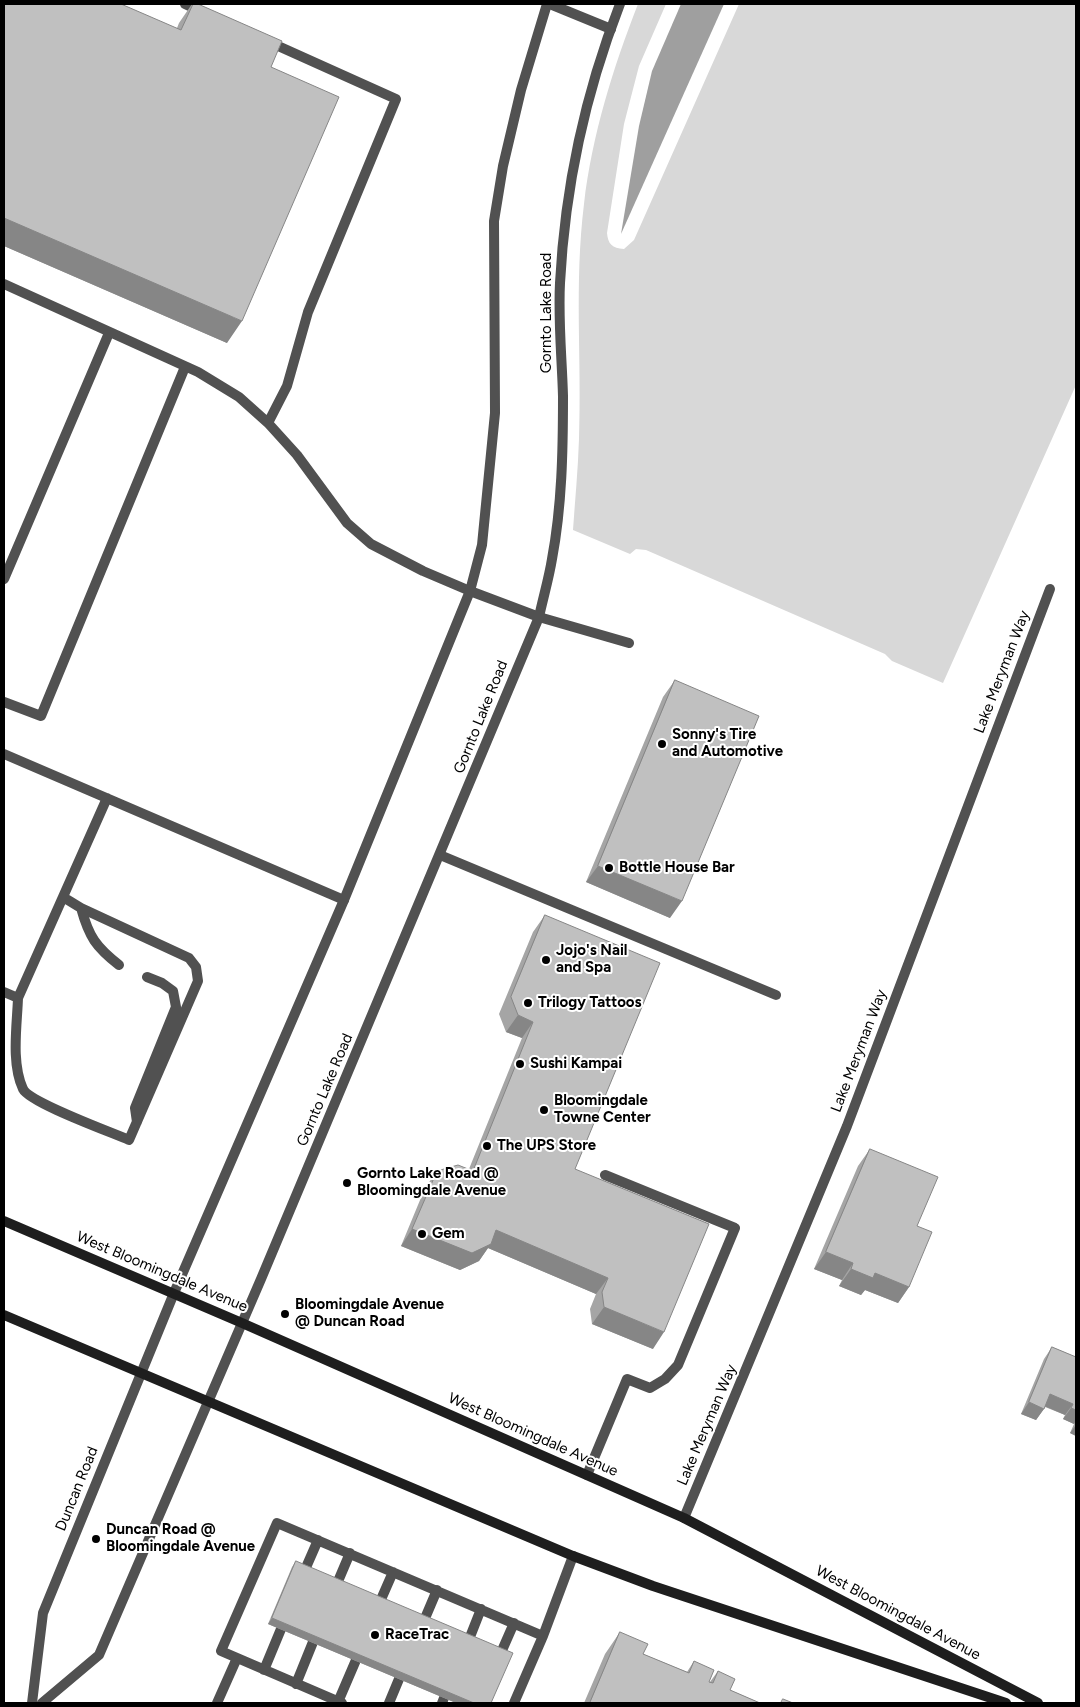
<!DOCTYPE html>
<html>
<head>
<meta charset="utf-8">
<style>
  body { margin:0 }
  #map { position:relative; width:1080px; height:1707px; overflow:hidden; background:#fff; font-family:Figtree,sans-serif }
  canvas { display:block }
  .frame { position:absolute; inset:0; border:5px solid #000; pointer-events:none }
</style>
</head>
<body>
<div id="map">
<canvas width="1080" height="1707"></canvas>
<div class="frame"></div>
</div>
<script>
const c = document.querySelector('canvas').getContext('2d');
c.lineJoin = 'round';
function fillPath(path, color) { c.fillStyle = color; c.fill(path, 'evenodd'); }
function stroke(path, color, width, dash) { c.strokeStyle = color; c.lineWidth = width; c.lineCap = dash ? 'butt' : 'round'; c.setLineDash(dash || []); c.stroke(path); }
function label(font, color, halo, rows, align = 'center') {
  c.font = font + ' Figtree,sans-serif'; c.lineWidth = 4; c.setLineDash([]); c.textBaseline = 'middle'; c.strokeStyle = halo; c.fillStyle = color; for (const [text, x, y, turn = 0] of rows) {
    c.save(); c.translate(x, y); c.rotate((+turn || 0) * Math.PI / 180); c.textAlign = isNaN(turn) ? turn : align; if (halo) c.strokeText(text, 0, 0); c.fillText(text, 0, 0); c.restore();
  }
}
fillPath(new Path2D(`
  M 638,4 L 666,4 L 639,66 L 624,124 L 607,233 C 608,244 612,248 624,249 L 634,240 L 739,4 L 1076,4 L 1076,385 L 943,683 L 892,661 L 885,654 L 646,550 L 636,549 L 630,554 L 573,530 C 575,500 578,470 579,439 C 582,360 574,285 584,204 C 592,135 613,68 638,4 Z`), '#d8d8d8');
fillPath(new Path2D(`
  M 681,4 L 724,4 L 621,234 L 639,126 L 652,71 Z`), '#9f9f9f');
stroke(new Path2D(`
  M 185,4 L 202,12
  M 550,4 L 611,29
  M 267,41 L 396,99 L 308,312 L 287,386 L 268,423
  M 4,284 L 198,372 L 239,397 L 268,423 L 297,455 L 347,523 L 371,544 L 423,571 L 470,591
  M 4,579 L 109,333
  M 539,617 L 629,643
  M 4,702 L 41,716 L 185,367
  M 4,754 L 344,900
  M 440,855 L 776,995
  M 81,908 C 89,937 96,947 119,965
  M 4,992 L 18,998 C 17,1026 11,1063 23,1089 C 30,1103 111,1132 129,1140 L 198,981 L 196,967 L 189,958 L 81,908 L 63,897
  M 18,998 L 107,798
  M 137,1122 L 135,1108 L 176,1007 L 173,991 L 162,983 L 147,977
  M 587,1475 L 627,1379 L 650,1388 L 665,1379 L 678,1365 L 735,1228 L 605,1175
  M 304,1572 L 318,1540
  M 336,1586 L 350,1553
  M 379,1604 L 393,1572
  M 423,1623 L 437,1590
  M 468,1642 L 481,1609
  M 500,1655 L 514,1623
  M 264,1670 L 281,1629
  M 296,1684 L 313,1642
  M 338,1702 L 356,1660
  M 217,1703 L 237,1658
  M 342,1703 L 221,1651 L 277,1523 L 543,1636
  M 389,1703 L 399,1679
  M 442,1703 L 444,1698
  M 514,1703 L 543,1636 L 573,1556`), '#515151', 10);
stroke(new Path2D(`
  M 684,1518 L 847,1126 L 1050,589`), '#515151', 10);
stroke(new Path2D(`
  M 470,591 L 539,617
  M 32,1703 L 43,1613 L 174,1293 L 344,900 L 470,591 L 482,545 L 495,413 L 494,221 L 503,166 L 521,90 L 547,4
  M 42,1703 L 99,1655 L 261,1279 L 539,617 C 543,598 549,578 552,559 C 562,506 563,450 563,396 C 562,359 558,321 560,283 C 565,186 585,94 620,4`), '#515151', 10);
stroke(new Path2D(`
  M 4,1221 L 242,1323 L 684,1518 L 1038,1703
  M 4,1315 L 573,1556 L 653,1586 L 1006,1703`), '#1e1e1e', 10);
fillPath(new Path2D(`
  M 4,4 L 177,28 L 179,23 L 192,4 L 198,4 L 271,67 L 227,343 L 4,246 Z
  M 675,680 L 670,918 L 586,882 L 663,697 Z
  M 545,915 L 575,1169 L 653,1349 L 592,1324 L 590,1309 L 596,1294 L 488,1248 L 479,1261 L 460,1270 L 401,1246 L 425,1188 L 437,1171 L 469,1169 L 522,1038 L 506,1032 L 499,1014 L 533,932 Z
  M 870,1149 L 917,1226 L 909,1287 L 898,1303 L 865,1290 L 861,1295 L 839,1286 L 842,1280 L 814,1269 L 858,1166 Z
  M 1052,1347 L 1076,1357 L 1076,1436 L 1070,1433 L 1074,1424 L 1063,1419 L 1065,1415 L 1045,1407 L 1036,1420 L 1021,1414 L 1044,1359 Z
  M 296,1561 L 491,1703 L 456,1703 L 268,1624 L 292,1567 Z
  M 620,1632 L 643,1654 L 687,1672 L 694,1661 L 709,1682 L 710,1682 L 718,1671 L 730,1690 L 760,1703 L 584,1703 L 605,1654 Z`), '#a5a5a5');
fillPath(new Path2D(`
  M 4,218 L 242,321 L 227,343 L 4,246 Z
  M 598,866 L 682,901 L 670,918 L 586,882 Z
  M 518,1015 L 533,1022 L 522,1038 L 506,1032 Z
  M 412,1229 L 496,1230 L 608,1278 L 596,1294 L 488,1248 L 479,1261 L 460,1270 L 401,1246 Z
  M 826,1252 L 853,1263 L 842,1280 L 814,1269 Z
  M 851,1269 L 875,1273 L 909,1287 L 898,1303 L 865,1290 L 861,1295 L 839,1286 Z
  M 604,1307 L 664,1332 L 653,1349 L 592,1324 Z
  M 1050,1394 L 1073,1404 L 1065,1415 L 1042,1405 Z
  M 1029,1402 L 1044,1409 L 1036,1420 L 1021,1414 Z
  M 1071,1408 L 1076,1410 L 1076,1421 L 1074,1424 L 1063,1419 Z
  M 1076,1425 L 1076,1436 L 1070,1433 Z
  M 272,1618 L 474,1703 L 456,1703 L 268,1624 Z`), '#868686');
const building = new Path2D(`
  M 4,4 L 121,4 L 181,30 L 193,4 L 198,4 L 282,41 L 271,67 L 339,97 L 242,321 L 4,218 Z
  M 675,680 L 759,716 L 682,901 L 598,866 Z
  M 545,915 L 660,963 L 575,1169 L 709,1224 L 664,1332 L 604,1307 L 602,1292 L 608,1278 L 496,1230 L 491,1244 L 472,1253 L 412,1229 L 437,1171 L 458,1165 L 473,1171 L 533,1022 L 518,1015 L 511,997 Z
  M 870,1149 L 938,1177 L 917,1226 L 932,1232 L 909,1287 L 875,1273 L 873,1278 L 851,1269 L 853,1263 L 826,1252 Z
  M 1052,1347 L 1076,1357 L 1076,1410 L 1071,1408 L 1073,1404 L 1050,1394 L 1044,1409 L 1029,1402 Z
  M 296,1561 L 513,1653 L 491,1703 L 474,1703 L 272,1618 Z
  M 620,1632 L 648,1644 L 643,1654 L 689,1673 L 694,1661 L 714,1670 L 709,1682 L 713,1683 L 718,1671 L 735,1679 L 730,1690 L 760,1703 L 590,1703 Z
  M 783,1699 L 793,1703 L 781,1703 Z`);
fillPath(building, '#c0c0c0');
stroke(building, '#868686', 1);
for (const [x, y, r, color] of [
  [662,744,5,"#000"],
  [609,868,5,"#000"],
  [546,960,5,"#000"],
  [528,1003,5,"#000"],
  [520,1064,5,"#000"],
  [544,1110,5,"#000"],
  [487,1146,5,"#000"],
  [347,1183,5,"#000"],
  [422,1234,5,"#000"],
  [285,1314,5,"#000"],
  [96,1539,5,"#000"],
  [375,1635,5,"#000"]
]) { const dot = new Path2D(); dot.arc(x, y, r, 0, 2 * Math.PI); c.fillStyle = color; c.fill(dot); stroke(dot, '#fff', 2); }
label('15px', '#000', '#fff', [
  ["Gornto Lake Road",547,313,-90],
  ["Lake Meryman Way",1002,672,-69],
  ["Gornto Lake Road",481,717,-68],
  ["Lake Meryman Way",859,1051,-69],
  ["Gornto Lake Road",325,1090,-67],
  ["West Bloomingdale Avenue",162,1272,23],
  ["Lake Meryman Way",707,1425,-67],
  ["West Bloomingdale Avenue",533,1435,24],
  ["Duncan Road",77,1489,-68],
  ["West Bloomingdale Avenue",898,1613,28]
]);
label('bold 15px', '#000', '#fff', [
  ["Sonny's Tire",672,735],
  ["and Automotive",672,752],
  ["Bottle House Bar",619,868],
  ["Jojo's Nail",556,951],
  ["and Spa",556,968],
  ["Trilogy Tattoos",538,1003],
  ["Sushi Kampai",530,1064],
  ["Bloomingdale",554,1101],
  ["Towne Center",554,1118],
  ["The UPS Store",497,1146],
  ["Gornto Lake Road @",357,1174],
  ["Bloomingdale Avenue",357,1191],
  ["Gem",432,1234],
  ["Bloomingdale Avenue",295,1305],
  ["@ Duncan Road",295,1322],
  ["Duncan Road @",106,1530],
  ["Bloomingdale Avenue",106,1547],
  ["RaceTrac",385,1635]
], 'left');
</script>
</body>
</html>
